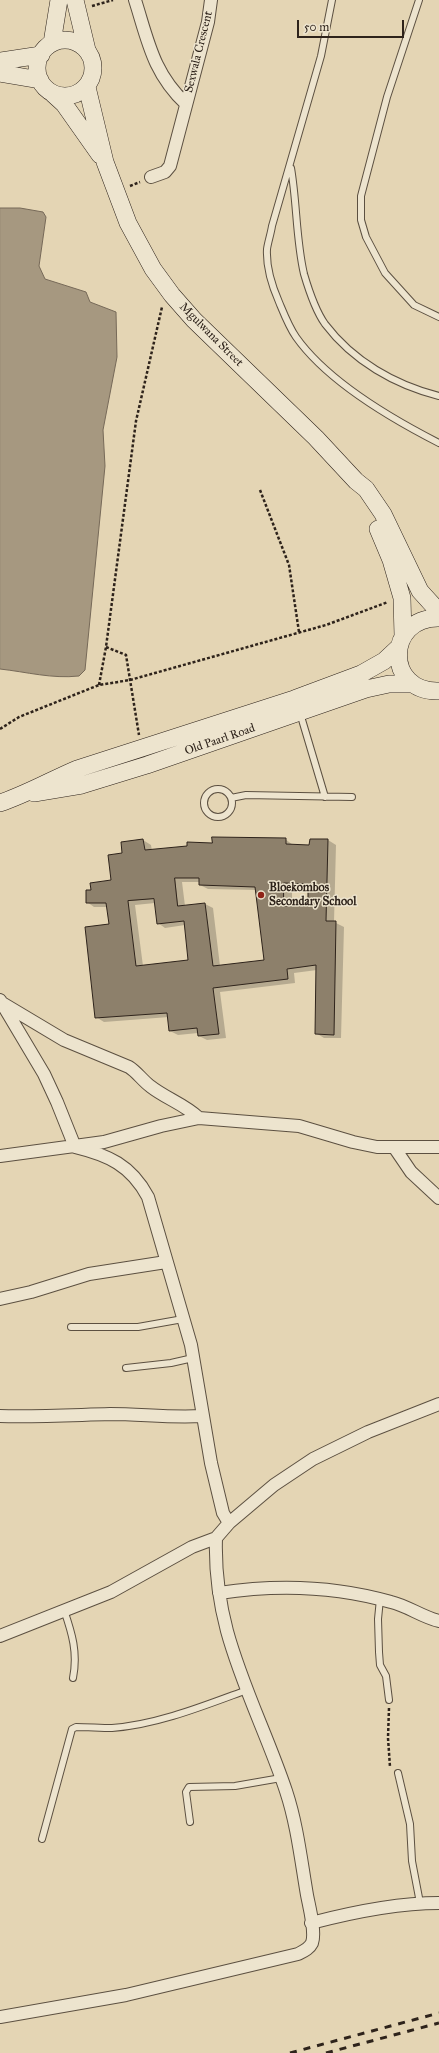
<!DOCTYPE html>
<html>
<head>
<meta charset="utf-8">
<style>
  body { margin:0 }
  #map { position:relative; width:439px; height:2053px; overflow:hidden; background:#e4d5b4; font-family:"IM FELL Great Primer",serif }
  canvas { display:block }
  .scale { position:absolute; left:297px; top:20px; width:107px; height:18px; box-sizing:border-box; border:2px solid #2e231b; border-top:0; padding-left:5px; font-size:12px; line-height:14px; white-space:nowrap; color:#2e231b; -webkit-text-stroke:3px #ede4ce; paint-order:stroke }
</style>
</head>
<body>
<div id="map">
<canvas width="439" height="2053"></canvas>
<div class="scale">50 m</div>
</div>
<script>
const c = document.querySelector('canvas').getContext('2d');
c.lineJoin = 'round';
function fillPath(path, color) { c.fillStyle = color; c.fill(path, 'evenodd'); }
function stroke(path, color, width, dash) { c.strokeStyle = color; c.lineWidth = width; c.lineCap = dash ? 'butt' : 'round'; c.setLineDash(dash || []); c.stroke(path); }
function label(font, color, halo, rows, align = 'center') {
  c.font = font + ' "IM FELL Great Primer",serif'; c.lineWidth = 3; c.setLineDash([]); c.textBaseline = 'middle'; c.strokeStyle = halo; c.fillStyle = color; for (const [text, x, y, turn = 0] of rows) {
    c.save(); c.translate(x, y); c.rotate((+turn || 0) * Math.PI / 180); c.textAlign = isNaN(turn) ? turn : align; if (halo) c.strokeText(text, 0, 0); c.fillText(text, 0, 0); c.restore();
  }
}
const water = new Path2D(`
  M 0,208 L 20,208 L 43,212 L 46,217 L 39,266 L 45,279 L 86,292 L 90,302 L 116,312 L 117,357 L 103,430 L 105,466 L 85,670 L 79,676 C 52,679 27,672 0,669 Z`);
fillPath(water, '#a69880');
stroke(water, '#766958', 1);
fillPath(new Path2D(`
  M 285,839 L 293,845 L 310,846 L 328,840 L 336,845 L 334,922 L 344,927 L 341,1038 L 324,1038 L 316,1033 L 317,970 L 294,973 L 295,983 L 220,992 L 226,1038 L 207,1040 L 199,1036 L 198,1033 L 178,1035 L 170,1031 L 169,1017 L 104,1022 L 96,1017 L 110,925 L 108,907 L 94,907 L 87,902 L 92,891 L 112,881 L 123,854 L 143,840 L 151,845 L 152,851 L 213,844 ZM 182,882 L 200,882 L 200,885 L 208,889 L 257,890 L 265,961 L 220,966 L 213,908 L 205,904 L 185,906 ZM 292,887 L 309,887 L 309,907 L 292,907 ZM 155,903 L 158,923 L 165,928 L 185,925 L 189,961 L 143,966 L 135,905 Z`), '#0003');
const building = new Path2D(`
  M 212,837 L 286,838 L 286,844 L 309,845 L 310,839 L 328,839 L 326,921 L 336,921 L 334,1035 L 315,1034 L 316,965 L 287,969 L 288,979 L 213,988 L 219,1034 L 198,1036 L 197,1028 L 169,1031 L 167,1013 L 95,1018 L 85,927 L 109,924 L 106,903 L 86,903 L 86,890 L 91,890 L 90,883 L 111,880 L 108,855 L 122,853 L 121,842 L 143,839 L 145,850 L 187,846 L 187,842 L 212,843 ZM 175,878 L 199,878 L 199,885 L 255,887 L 264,960 L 213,966 L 205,903 L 178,906 ZM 284,883 L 308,884 L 308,906 L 284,906 ZM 154,899 L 157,924 L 184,921 L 188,960 L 136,966 L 128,901 Z`);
fillPath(building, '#8d806b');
stroke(building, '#2e231b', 1);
const lane = new Path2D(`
  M 332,0 L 321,56 L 272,226 C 271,233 268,242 267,249 C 266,267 272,286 279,302 C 284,314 289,327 296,337 C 327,381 392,419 439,443
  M 419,0 L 387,97 L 361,196 L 361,220 L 366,237 L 385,273 L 414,305 L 439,317
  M 291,168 C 297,203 296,240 304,274 C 309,291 315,310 325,324 C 353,361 395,385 439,396
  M 300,713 L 325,797
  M204 803a14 14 0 1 1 28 0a14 14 0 1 1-28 0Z
  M 231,798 L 246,795 L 352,797
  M 71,1327 L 138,1327 L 183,1319
  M 126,1368 L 171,1363 L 193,1358
  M 380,1599 L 378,1619 L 379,1652 L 380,1665 L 386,1676 L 389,1700
  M 64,1610 C 72,1633 78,1653 73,1678
  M 398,1773 L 410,1824 L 412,1861 L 420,1903
  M 190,1822 L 186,1792 L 189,1787 L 235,1786 L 281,1778
  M 42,1839 L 72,1729 L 76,1727 C 88,1727 100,1728 112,1728 C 157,1725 206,1705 247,1690`);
const street = new Path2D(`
  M 135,0 C 148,41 153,73 186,104
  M 151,177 L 165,172 L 170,166 L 208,22 L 211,0
  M 0,1000 L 44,1074 L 57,1102 L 75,1147 C 108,1155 131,1165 148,1197 L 191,1345 L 211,1463 L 223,1513 L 229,1523
  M 2,1003 L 64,1040 L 129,1067 C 137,1072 142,1080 150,1086 C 165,1098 184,1104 199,1118
  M 394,1147 L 411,1172 L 439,1198
  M 0,1156 L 104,1142 L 161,1126 L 199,1118 L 299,1126 L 353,1142 L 377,1147 L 439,1147
  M 0,1299 L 31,1292 L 89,1274 L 166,1262
  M 0,1416 C 37,1417 73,1415 110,1414 C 141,1414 171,1418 202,1416
  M 219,1593 C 277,1584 335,1586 391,1602 C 408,1606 422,1617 439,1621
  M 0,1636 L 111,1592 L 192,1547 L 216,1538 L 229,1523 L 274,1485 L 313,1459 L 368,1432 L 439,1404
  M 311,1923 C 353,1912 396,1903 439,1903
  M 0,2017 L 126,1995 L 298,1954 C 304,1951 309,1949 312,1943 C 316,1932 309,1906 307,1895 C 301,1860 297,1824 286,1791 C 268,1737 242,1686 227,1631 C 219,1601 215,1569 216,1538`);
const secondary = new Path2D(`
  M 75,0 L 87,50
  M37 68a28 28 0 1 1 56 0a28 28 0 1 1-56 0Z
  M 52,43 L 59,0
  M 0,61 L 41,55
  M 0,73 L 40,80
  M 87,87 L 105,162 L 128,223 L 153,269 L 172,295 L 194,320 L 316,438 L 356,481 L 366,489 L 383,514 L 420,591 L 439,612
  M 53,94 L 64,104 L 100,155
  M 378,529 L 391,560 L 402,598 L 403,636
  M 439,618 C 385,617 385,693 439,691
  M 34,793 L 82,785 L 147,765 L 366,689 L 389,684 L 413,684
  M 0,803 C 27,794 51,780 77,769 L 294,699 L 361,674 L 384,661 L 399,647`);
stroke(lane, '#5c5041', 8);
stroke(street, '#5c5041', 14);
stroke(secondary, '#2e231b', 18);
stroke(new Path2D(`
  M 92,6 L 113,0
  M 130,186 L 140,182
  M 260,490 L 289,565 L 299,632
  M 106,647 L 126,655 L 139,735
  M 99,685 L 106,647 L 136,421 L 162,307
  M 0,729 L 19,717 L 99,685 L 130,680 L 326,625 L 388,602
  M 389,1708 L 388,1738 L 390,1767`), '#2e231b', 2.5, [3, 2]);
stroke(lane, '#ede4ce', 6);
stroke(street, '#ede4ce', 12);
stroke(secondary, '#ede4ce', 17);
stroke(new Path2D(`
  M 290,2053 L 439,2013
  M 326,2053 L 439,2023`), '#2e231b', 3, [7, 7]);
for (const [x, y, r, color] of [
  [261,895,4,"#8f2418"]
]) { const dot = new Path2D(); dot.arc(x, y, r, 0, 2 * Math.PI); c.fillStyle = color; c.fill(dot); stroke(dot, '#ede4ce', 1.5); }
label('12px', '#2e231b', '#ede4ce', [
  ["Sexwala Crescent",199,52,-76],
  ["Mgulwana Street",211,335,45],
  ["Old Paarl Road",220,740,-19]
]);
label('bold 12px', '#2e231b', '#ede4ce', [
  ["Bloekombos",269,888],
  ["Secondary School",269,902]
], 'left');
</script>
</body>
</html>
